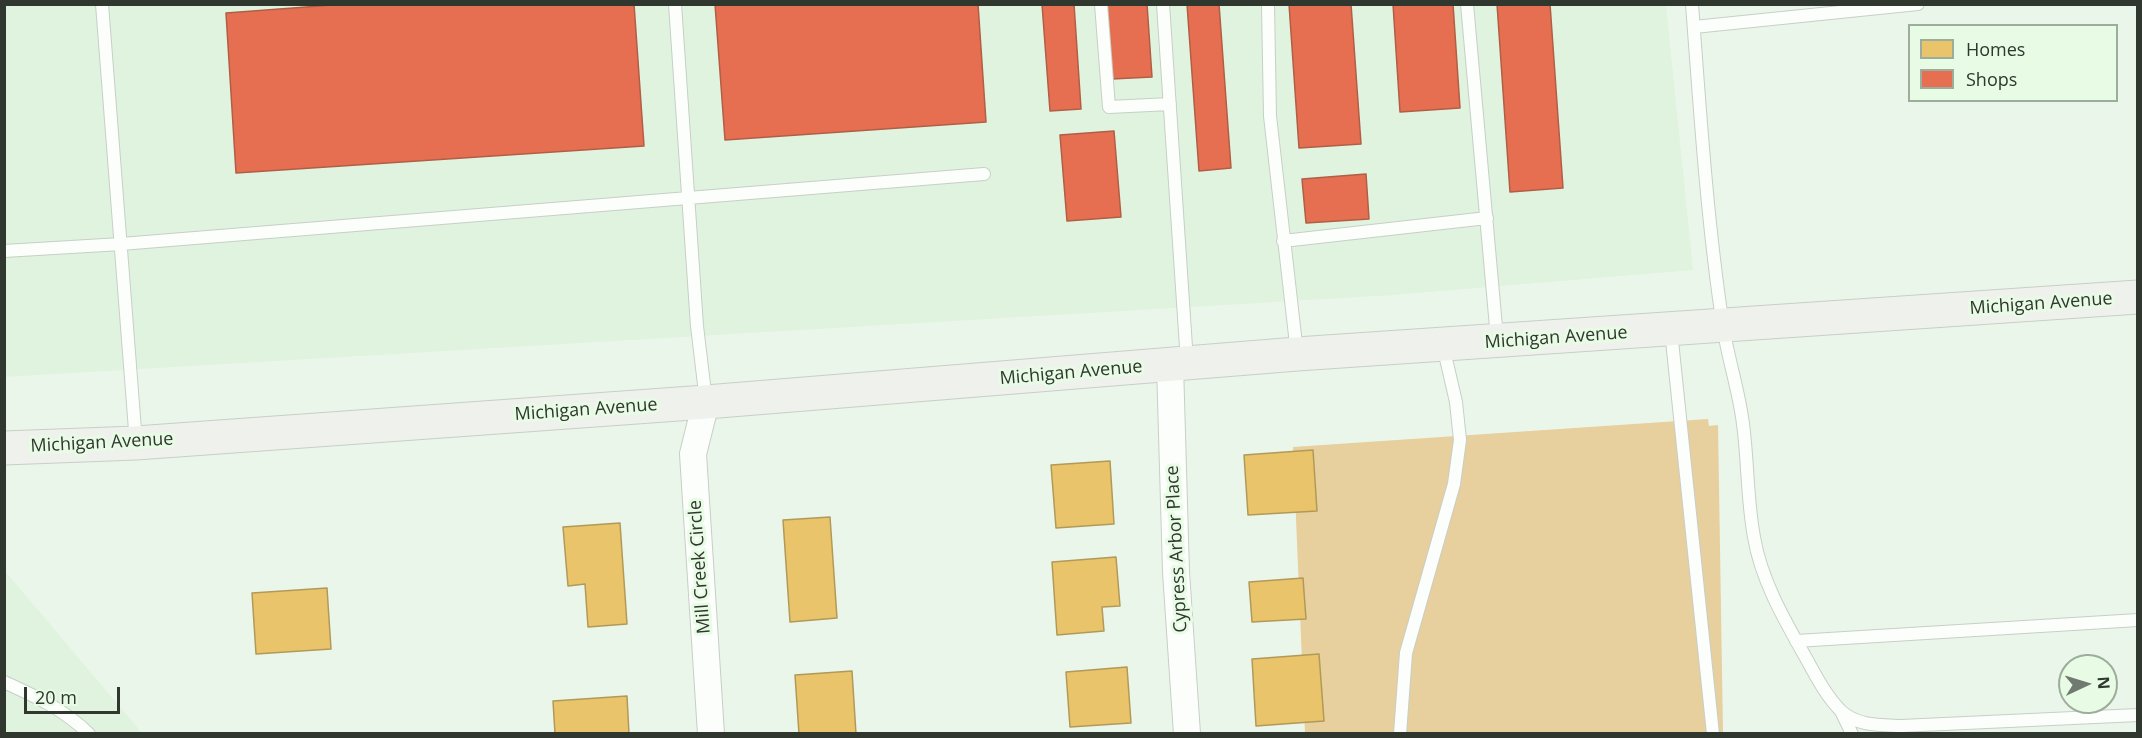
<!DOCTYPE html>
<html>
<head>
<meta charset="utf-8">
<style>
  body { margin:0 }
  #map { position:relative; width:2142px; height:738px; overflow:hidden; background:#ebf6ea; font-family:"Open Sans",sans-serif }
  canvas { display:block }
  .frame { position:absolute; inset:0; border:6px solid #2f372e; pointer-events:none }
  .legend { position:absolute; left:1908px; top:24px; width:210px; height:78px; box-sizing:border-box; background:#e7fbe5; border:2px solid #9dad9c; margin:0; padding:8px 10px; list-style:none; font-size:18px; color:#2f372e }
  .legend li { display:flex; align-items:center; gap:12px; height:30px }
  .legend b { width:30px; border:2px solid #9dad9c }
  .north { position:absolute; left:2058px; top:654px; width:60px; height:60px; box-sizing:border-box; background:#e7fbe5; border:2px solid #9dad9c; border-radius:50%; rotate:86deg; font-size:16px; font-weight:700; line-height:24px; text-align:center; color:#2f372e }
  .north::after { content:''; display:block; margin:auto; width:21px; height:27px; background:#717a70; clip-path:polygon(50% 0,100% 100%,50% 72%,0 100%) }
  .scale { position:absolute; left:24px; top:687px; width:96px; height:27px; box-sizing:border-box; border:3px solid #2f372e; border-top:0; padding-left:8px; font-size:18px; line-height:21px; white-space:nowrap; color:#2f372e; -webkit-text-stroke:4px #e7fbe5; paint-order:stroke }
</style>
</head>
<body>
<div id="map">
<canvas width="2142" height="738"></canvas>
<div class="frame"></div>
<ul class="legend">
<li><b style="height:16px;background:#e9c46a"></b>Homes</li>
<li><b style="height:16px;background:#e76f51"></b>Shops</li>
</ul>
<div class="north">N</div>
<div class="scale">20 m</div>
</div>
<script>
const c = document.querySelector('canvas').getContext('2d');
c.lineJoin = 'round';
function fillPath(path, color) { c.fillStyle = color; c.fill(path, 'evenodd'); }
function stroke(path, color, width, dash) { c.strokeStyle = color; c.lineWidth = width; c.lineCap = dash ? 'butt' : 'round'; c.setLineDash(dash || []); c.stroke(path); }
function label(font, color, halo, rows, align = 'center') {
  c.font = font + ' "Open Sans",sans-serif'; c.lineWidth = 6; c.setLineDash([]); c.textBaseline = 'middle'; c.strokeStyle = halo; c.fillStyle = color; for (const [text, x, y, turn = 0] of rows) {
    c.save(); c.translate(x, y); c.rotate((+turn || 0) * Math.PI / 180); c.textAlign = isNaN(turn) ? turn : align; if (halo) c.strokeText(text, 0, 0); c.fillText(text, 0, 0); c.restore();
  }
}
fillPath(new Path2D(`
  M 5,5 L 1666,5 L 1693,270 L 1393,295 L 5,377 Z
  M 5,571 L 142,733 L 5,733 Z`), '#dff3de');
fillPath(new Path2D(`
  M 1708,419 L 1709,426 L 1718,425 L 1723,733 L 1305,733 L 1293,447 Z`), '#e7cf9e');
const homes = new Path2D(`
  M 1313,450 L 1317,511 L 1248,515 L 1244,455 Z
  M 1110,461 L 1114,524 L 1056,528 L 1051,465 Z
  M 830,517 L 837,618 L 790,622 L 783,520 Z
  M 620,523 L 627,624 L 588,627 L 585,584 L 568,586 L 563,527 Z
  M 1116,557 L 1120,606 L 1102,607 L 1104,631 L 1057,635 L 1052,562 Z
  M 1303,578 L 1306,619 L 1252,622 L 1249,582 Z
  M 327,588 L 331,649 L 256,654 L 252,593 Z
  M 1319,654 L 1324,721 L 1256,726 L 1252,659 Z
  M 1127,667 L 1131,723 L 1070,727 L 1066,672 Z
  M 852,671 L 856,734 L 799,734 L 795,675 Z
  M 627,696 L 629,734 L 555,734 L 553,701 Z`);
fillPath(homes, '#e9c46a');
stroke(homes, '#b19a58', 1.5);
const shops = new Path2D(`
  M 346,4 L 634,4 L 644,146 L 236,173 L 226,13 Z
  M 715,4 L 978,4 L 986,122 L 725,140 Z
  M 1042,4 L 1074,4 L 1081,109 L 1050,111 Z
  M 1107,4 L 1147,4 L 1152,77 L 1112,79 Z
  M 1187,4 L 1219,4 L 1231,168 L 1199,171 Z
  M 1289,4 L 1351,4 L 1361,144 L 1299,148 Z
  M 1393,4 L 1453,4 L 1460,108 L 1400,112 Z
  M 1497,4 L 1550,4 L 1563,188 L 1510,192 Z
  M 1114,131 L 1121,217 L 1067,221 L 1060,135 Z
  M 1366,174 L 1369,219 L 1306,223 L 1302,179 Z`);
fillPath(shops, '#e76f51');
stroke(shops, '#b05e46', 1.5);
const lane = new Path2D(`
  M 102,4 L 136,443
  M 675,4 L 697,326 L 706,401
  M 1101,4 L 1109,107 L 1170,104
  M 1163,4 L 1187,362
  M 1268,4 L 1270,116 L 1297,353
  M 1467,4 L 1497,338
  M 1692,4 C 1700,111 1707,221 1723,326 C 1728,359 1739,391 1743,424 C 1748,461 1747,500 1754,537 C 1761,580 1785,621 1806,658 C 1816,676 1826,696 1841,711 C 1857,726 1880,725 1901,726 L 2138,715
  M 1694,27 L 1918,4
  M 1283,241 L 1487,218
  M 4,251 L 121,244 L 984,174
  M 1671,331 L 1713,734
  M 1796,641 L 2138,620
  M 4,682 C 35,696 65,710 89,734
  M 1841,711 L 1852,734
  M 1400,734 L 1406,653 L 1454,484 L 1460,440 L 1456,402 L 1443,346`);
const street = new Path2D(`
  M 1170,365 L 1176,572 L 1187,734
  M 706,402 L 693,454 L 711,734`);
const secondary = new Path2D(`
  M 4,448 L 136,443 L 706,402 L 1297,354 L 2138,297`);
stroke(lane, '#c7cfc6', 14);
stroke(street, '#c7cfc6', 28);
stroke(secondary, '#c7cfc6', 35);
stroke(lane, '#fcfefc', 12);
stroke(street, '#fcfefc', 26);
stroke(secondary, '#eff1ec', 33);
label('18px', '#2f372e', '#e7fbe5', [
  ["Michigan Avenue",2041,304,-4],
  ["Michigan Avenue",1556,338,-4],
  ["Michigan Avenue",1071,373,-5],
  ["Michigan Avenue",586,410,-4],
  ["Michigan Avenue",102,443,-3],
  ["Cypress Arbor Place",1177,549,-93],
  ["Mill Creek Circle",700,567,-94]
]);
</script>
</body>
</html>
